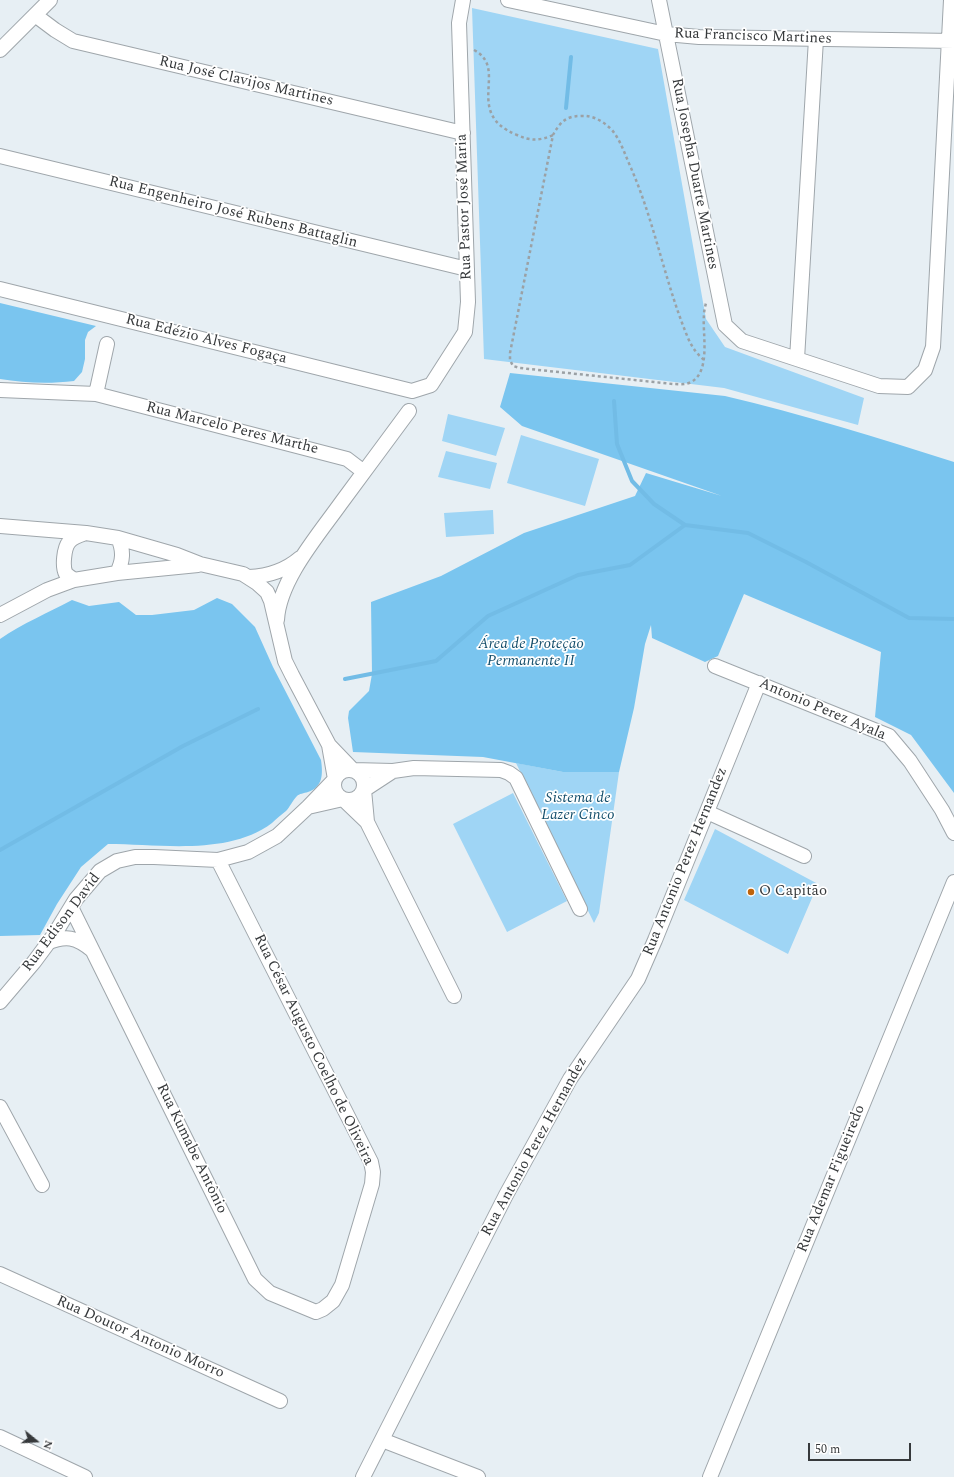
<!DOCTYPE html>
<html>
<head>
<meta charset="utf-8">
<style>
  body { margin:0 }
  #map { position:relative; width:954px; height:1477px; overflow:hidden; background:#e7eff4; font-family:Spectral,serif }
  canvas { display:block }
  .north { position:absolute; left:16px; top:1421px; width:40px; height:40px; -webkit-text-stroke:3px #fff; paint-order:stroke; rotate:108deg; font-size:11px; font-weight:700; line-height:16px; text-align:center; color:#36393b }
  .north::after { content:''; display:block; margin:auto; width:14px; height:18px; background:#36393b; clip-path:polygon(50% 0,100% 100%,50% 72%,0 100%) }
  .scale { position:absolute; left:808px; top:1443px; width:103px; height:18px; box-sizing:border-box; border:2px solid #36393b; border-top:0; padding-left:5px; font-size:12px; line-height:14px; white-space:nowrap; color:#36393b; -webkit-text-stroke:3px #fff; paint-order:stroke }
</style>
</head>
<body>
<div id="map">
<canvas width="954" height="1477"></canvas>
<div class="north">N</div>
<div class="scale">50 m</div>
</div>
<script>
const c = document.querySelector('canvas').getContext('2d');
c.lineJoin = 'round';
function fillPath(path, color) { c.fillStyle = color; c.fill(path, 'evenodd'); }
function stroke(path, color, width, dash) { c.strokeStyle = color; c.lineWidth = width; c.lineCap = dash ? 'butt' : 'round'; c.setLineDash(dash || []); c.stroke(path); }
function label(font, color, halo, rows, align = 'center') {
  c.font = font + ' Spectral,serif'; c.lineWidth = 3.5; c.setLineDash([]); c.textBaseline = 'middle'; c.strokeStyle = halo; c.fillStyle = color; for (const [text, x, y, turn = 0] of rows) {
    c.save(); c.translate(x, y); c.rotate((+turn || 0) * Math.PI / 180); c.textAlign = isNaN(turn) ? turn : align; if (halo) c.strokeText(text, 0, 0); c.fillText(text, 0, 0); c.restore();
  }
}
fillPath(new Path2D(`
  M 472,8 L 658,49 L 706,319 L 725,347 L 864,398 L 858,425 L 724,388 L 484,359 Z
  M 448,414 L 505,428 L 496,456 L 442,441 Z
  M 521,435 L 599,459 L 585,506 L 507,483 Z
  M 446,451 L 497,463 L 490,489 L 438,477 Z
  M 493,510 L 494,534 L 446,537 L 444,513 Z
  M 516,763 L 563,772 L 619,772 L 599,913 L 594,923 Z
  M 513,793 L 567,901 L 507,932 L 453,824 Z
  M 715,829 L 818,884 L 788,954 L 684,900 Z`), '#9fd5f5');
fillPath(new Path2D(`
  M 0,303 L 96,326 L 88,332 L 85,340 L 85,359 L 82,372 L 74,381 C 49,384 24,383 0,379 Z
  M 510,373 L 725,396 C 802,414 878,438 954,462 L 954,793 L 911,735 L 875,717 L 881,652 L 744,594 L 718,656 L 705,662 L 652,638 L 651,625 L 645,644 L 634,708 L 619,772 L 563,772 L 483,757 L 353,752 L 348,718 L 349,711 L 369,691 L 372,674 L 371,602 L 441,576 L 524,533 L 635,496 L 646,473 L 722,496 L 522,426 L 500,407 Z
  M 217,598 L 232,604 L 255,627 L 273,667 L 321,760 C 323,774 323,787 308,792 C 304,793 299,794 297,796 C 292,801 290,807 286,811 C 281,815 276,819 272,823 C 228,856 160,844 108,844 L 81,867 L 57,904 L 40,935 L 0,936 L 0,639 C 23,623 48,613 72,600 L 89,606 L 119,602 L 136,615 L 152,615 L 194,610 Z`), '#7ac5ef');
stroke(new Path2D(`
  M 566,108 L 571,57
  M 614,401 L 617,444 L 632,481 L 654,504 L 685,525
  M 345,679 L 436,661 L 488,616 L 578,575 L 630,565 L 685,525 L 748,533 L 806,562 L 909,618 L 954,619
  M 0,850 L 183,746 L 258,709`), '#72bce6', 4);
const minor = new Path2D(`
  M 508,0 L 666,34 L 699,37 L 954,41
  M 659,0 L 725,325 L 742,341 L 879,386 L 908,387 L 925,370 L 933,347 L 951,0
  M 35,15 L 55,30 L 73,41 L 463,133
  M 0,50 L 50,0
  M 0,156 L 467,269
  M 0,289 L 412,391 L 431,385 L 465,332 L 468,302 L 459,23 L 463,0
  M 797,359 L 816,39
  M 0,390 L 96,394 L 347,459 L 364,472
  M 96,394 L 107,344
  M 0,526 L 86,533 L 118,538 L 177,555 L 200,564 L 243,574 L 257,583 L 267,592 L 271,601 L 285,661 L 292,675 L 329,745 L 353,770 L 393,771 L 414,768 L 501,770 L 509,773 L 516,778 L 580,909
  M 117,573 C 123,561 124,551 118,538
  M 249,577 C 268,576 285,571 300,558
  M 74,580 C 72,578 68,576 66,574 C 62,567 64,548 69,542 C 73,537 80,535 86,533
  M 0,615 L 47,590 L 74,580 L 117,573 L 198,565
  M 277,620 C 279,580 319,534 341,503 C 364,472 386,442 409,411
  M 715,666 L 889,736 L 910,761 L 942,810 L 954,833
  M334 785a15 15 0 1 1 30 0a15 15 0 1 1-30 0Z
  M 308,807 L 343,799 L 367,822 L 454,996
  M 707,812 L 804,856
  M 367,822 L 364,790 L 393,771
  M 71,907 L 255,1279 L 270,1293 L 316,1312 L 323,1309 L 333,1301 L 342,1285 L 372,1184 L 373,1172 L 371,1162 L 218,860
  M 47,943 C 66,935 76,937 92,950
  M 0,1002 L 34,962 L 54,935 L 76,899 L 100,871 L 117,861 L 135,857 L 154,857 L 218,860 L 248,852 L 277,836 L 308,807 L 335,779 L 329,745
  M 0,1107 L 42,1185
  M 0,1274 L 280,1401
  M 0,1437 L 85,1477
  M 382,1440 L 478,1477
  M 363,1477 L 506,1195 L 570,1079 L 638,979 L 655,940 L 759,683
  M 710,1477 L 954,882`);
stroke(minor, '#9fa6ab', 16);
stroke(new Path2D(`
  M 474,50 C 510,69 462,113 517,135 C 530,141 540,141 553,135
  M 704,360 C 696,353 692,347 688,338 C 665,283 655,223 631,168 C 625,155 621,141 612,130 C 603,121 593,115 580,116 C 565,116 559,124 553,135 L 510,353 L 510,360 L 513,366 L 520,368 L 673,384 C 678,384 684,385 689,383 C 712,374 702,333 704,315 C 704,311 705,307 706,303`), '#9ba1a5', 2.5, [3, 3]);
stroke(minor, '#fff', 14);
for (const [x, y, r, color] of [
  [751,892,4,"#be630a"]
]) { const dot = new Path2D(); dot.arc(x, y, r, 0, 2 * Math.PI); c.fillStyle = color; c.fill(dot); stroke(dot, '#fff', 1.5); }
label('15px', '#36393b', '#fff', [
  ["Rua Francisco Martines",753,37,2],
  ["Rua José Clavijos Martines",246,82,13],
  ["Rua Josepha Duarte Martines",694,174,79],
  ["Rua Pastor José Maria",465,207,-92],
  ["Rua Engenheiro José Rubens Battaglin",233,213,14],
  ["Rua Edézio Alves Fogaça",206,340,14],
  ["Rua Marcelo Peres Marthe",232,429,14],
  ["Antonio Perez Ayala",822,710,23],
  ["Rua Antonio Perez Hernandez",686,862,-68],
  ["Rua Edison David",62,923,-53],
  ["Rua César Augusto Coelho de Oliveira",313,1050,64],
  ["Rua Antonio Perez Hernandez",535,1147,-61],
  ["Rua Kumabe Antônio",191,1149,64],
  ["Rua Ademar Figueiredo",832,1179,-68],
  ["Rua Doutor Antonio Morro",140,1338,24]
]);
label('italic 15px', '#154f6c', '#fff', [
  ["Área de Proteção",531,645],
  ["Permanente II",531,662],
  ["Sistema de",578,799],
  ["Lazer Cinco",578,816]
]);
label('15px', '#36393b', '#fff', [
  ["O Capitão",759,892]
], 'left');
</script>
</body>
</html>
